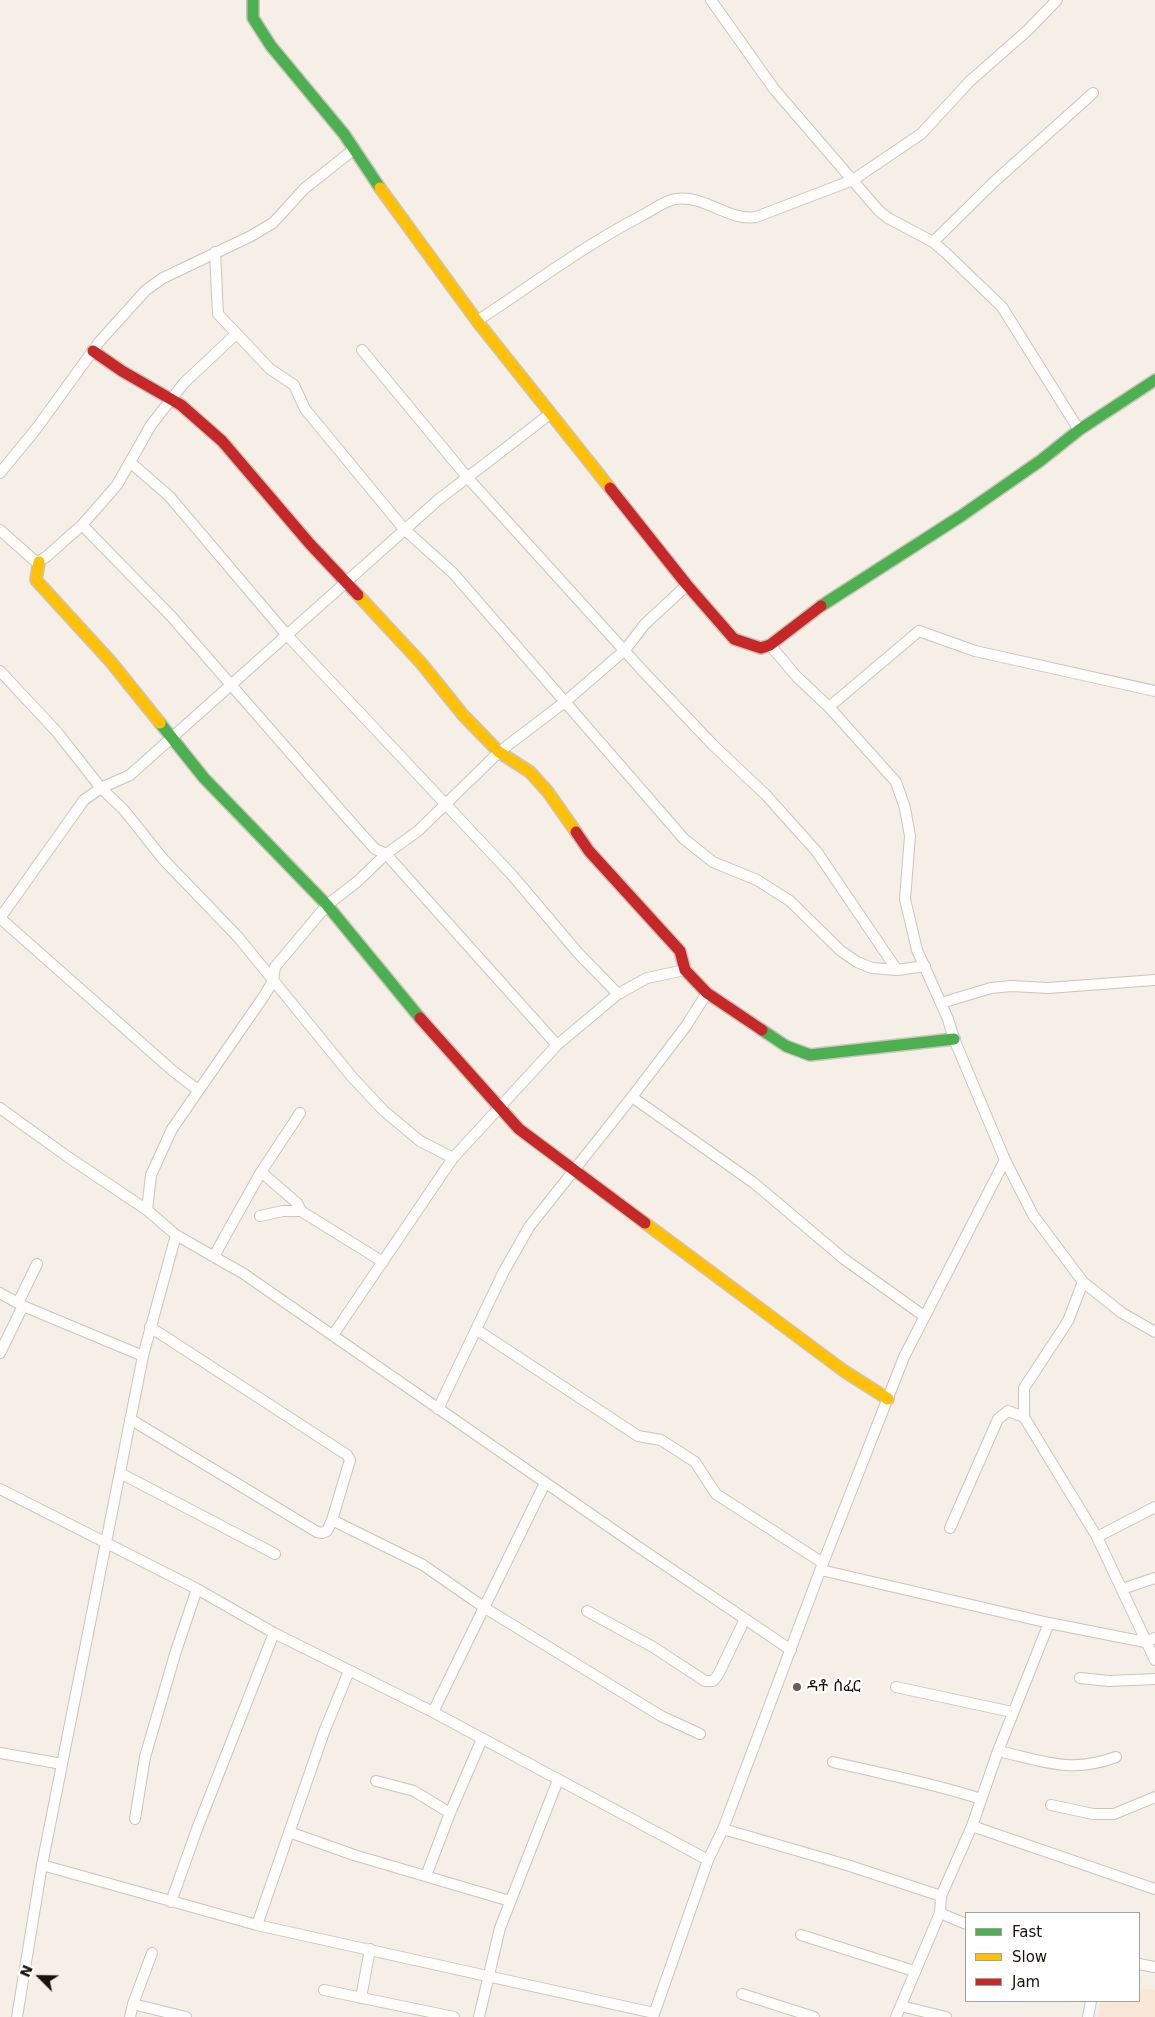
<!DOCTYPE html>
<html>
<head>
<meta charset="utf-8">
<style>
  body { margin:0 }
  #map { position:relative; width:1155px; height:2017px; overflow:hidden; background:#f6efe8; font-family:"DejaVu Sans",sans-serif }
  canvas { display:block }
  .legend { position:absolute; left:965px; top:1912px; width:175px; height:90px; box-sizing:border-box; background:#fff; border:1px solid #a3a09d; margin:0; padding:6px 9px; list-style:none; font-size:15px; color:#181109 }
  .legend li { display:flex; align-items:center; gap:10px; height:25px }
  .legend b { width:25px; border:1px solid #a3a09d }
  .north { position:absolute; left:15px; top:1952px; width:50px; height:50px; -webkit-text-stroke:4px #fff; paint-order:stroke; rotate:293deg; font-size:14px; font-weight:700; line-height:20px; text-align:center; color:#181109 }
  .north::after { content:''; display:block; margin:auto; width:18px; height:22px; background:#181109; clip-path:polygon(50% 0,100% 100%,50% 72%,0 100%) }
</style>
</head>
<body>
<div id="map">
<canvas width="1155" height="2017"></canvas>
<ul class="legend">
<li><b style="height:6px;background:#4caf50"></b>Fast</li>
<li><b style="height:6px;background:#ffc107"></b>Slow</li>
<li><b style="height:6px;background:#c62828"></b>Jam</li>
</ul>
<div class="north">N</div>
</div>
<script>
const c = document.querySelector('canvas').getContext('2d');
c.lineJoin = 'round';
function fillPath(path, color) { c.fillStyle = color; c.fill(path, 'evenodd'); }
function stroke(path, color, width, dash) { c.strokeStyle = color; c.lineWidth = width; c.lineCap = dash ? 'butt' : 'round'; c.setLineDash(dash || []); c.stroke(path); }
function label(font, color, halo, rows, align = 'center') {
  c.font = font + ' "DejaVu Sans","Noto Sans Ethiopic",sans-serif'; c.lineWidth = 5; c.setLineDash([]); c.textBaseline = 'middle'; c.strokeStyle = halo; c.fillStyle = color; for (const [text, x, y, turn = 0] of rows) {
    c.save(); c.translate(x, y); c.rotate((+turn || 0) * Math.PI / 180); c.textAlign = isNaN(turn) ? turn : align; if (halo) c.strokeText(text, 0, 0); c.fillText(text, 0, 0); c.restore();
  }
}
fillPath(new Path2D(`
  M 1139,1988 L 1155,1990 L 1155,2017 L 1098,2017 L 1101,2001 L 1139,2001 Z`), '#f9e7d5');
const street = new Path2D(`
  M 711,0 L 774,89 L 879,211 L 888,218 L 933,242 L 946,253 L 1002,307 L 1079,430
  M 933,242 L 995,181 L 1093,93
  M 215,252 L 218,314 L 270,369 L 294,385 L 305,409 L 404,529 L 453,573 L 684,839 L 713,862 L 757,880 L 790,901 L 841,951 L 857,962 L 872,968 L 897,970 L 925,966
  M 477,321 C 532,285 586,244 645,214 C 654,209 666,200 676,199 C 706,195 727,221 756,217 L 853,180 L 921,134 L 970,81 L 1028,30 L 1057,0
  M 362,350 L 467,477 L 641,669 L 713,745 L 766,795 L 817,852 L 897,970
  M 130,462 L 169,496 L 286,634 L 512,875 L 579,954 L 618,994
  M 0,473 L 36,429 L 100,341 L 146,290 L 163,278 L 251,236 L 273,223 L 304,189 L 353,150
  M 82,525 L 171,616 L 349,820 L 375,849 L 386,854 L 557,1045
  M 0,530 L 35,561 L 39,561 L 46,557 L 82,525 L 117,485 L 151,425 L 184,383 L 236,334
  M 770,645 L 797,677 L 829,707 L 896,782 L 905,808 L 910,836 L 905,899 L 917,950 L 948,1019 L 954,1039 L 1005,1160 L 1033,1215 L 1083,1282 L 1122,1313 L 1155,1332
  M 0,671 L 57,732 L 101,788 L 124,810 L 163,859 L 238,937 L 352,1077 L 384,1111 L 420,1141 L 453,1158
  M 829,707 L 919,631 L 975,651 L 1155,691
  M 941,1003 L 991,988 L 1011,986 L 1048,988 L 1155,980
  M 198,1090 L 173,1071 L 0,918 L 84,800 L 101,788 L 130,775 L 438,500 L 550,414
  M 632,1097 L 754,1183 L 844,1259 L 924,1316
  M 0,1108 L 68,1157 L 147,1210 L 176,1235 L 244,1274 L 634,1544 L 791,1650
  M 261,1172 L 297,1203 L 301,1211
  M 147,1210 L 151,1175 L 172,1129 L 264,996 L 273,981 L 275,967 L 327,905 L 358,881 L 386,854 L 418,831 L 499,752 L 566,701 L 625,650 L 645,624 L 687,585
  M 260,1216 L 283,1211 L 301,1211 L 383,1262
  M 214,1256 L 261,1172 L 300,1113
  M 0,1293 L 23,1306 L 143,1356
  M 18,1303 L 37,1264
  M 150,1327 L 347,1455 L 350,1460 L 332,1520
  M 477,1330 L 638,1436 L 661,1440 L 695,1462 L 716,1494 L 823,1563
  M 333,1335 L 453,1158 L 557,1045 L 618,994 L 647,978 L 685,970
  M 0,1353 L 23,1306
  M 438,1409 L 503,1273 L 529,1227 L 632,1097 L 686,1026 L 707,993
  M 1024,1417 L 1097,1537 L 1155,1660
  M 130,1419 L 317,1532 L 322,1533 L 327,1531 L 332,1520 L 423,1565 L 485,1608 L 661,1716 L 700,1734
  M 120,1473 L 275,1554
  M 0,1489 L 197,1589 L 274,1633 L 433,1712 L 708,1860
  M 950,1528 L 998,1419 L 1008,1411 L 1024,1417 L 1024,1388 L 1068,1321 L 1083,1282
  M 1097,1537 L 1155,1507
  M 821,1570 L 1049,1623 L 1145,1642 L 1155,1638
  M 1122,1589 L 1155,1578
  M 587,1611 L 653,1647 L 705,1681 L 713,1681 L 718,1675 L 745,1619
  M 1080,1678 L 1109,1681 L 1155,1679
  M 896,1687 L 1012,1712
  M 433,1712 L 545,1483
  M 998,1751 C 1043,1761 1070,1774 1116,1757
  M 0,1753 L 62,1764
  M 833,1762 C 883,1774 933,1783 981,1799
  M 376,1781 L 414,1791 L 450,1813
  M 1051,1805 L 1093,1814 L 1114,1814 L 1155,1797
  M 135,1819 L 145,1757 L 176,1651 L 197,1589
  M 972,1826 L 1155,1889
  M 723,1829 L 847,1865 L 941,1896
  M 289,1832 L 354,1855 L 510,1901
  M 42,1865 L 257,1925 L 654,2013
  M 426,1876 L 450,1813 L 482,1739
  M 171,1902 L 197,1829 L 274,1633
  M 940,1913 L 966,1924
  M 257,1925 L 324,1732 L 349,1671
  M 801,1935 L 914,1971
  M 1139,1964 L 1155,1967
  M 324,1990 L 454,2017
  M 742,1994 L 814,2017
  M 361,1998 L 370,1949
  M 133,2004 L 186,2017
  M 901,2006 L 946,2017
  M 17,2017 L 42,1865 L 143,1356 L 176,1235
  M 130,2017 L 133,2004 L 152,1953
  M 479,2017 L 500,1928 L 558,1780
  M 653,2017 L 708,1860 L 723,1829 L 823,1563 L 904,1357 L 1005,1160
  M 896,2017 L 940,1913 L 941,1896 L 972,1826 L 998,1751 L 1049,1623
  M 1088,2017 L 1091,2001`);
const fast = new Path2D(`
  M 253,0 L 253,18 L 271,46 L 344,134 L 380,188
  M 821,606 L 961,516 L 1040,461 L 1079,430 L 1155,380
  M 160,723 L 204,778 L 327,905 L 420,1018
  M 762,1030 L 786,1046 L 810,1055 L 954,1039`);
const slow = new Path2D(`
  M 380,188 L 477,321 L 610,488
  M 39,562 L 36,580 L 111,662 L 160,723
  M 358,595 L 422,664 L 463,715 L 499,752 L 530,772 L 548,792 L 576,832
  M 645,1223 L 844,1371 L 888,1399`);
const jam = new Path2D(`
  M 93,351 L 122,371 L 181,405 L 222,441 L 310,544 L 358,595
  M 610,488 L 687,585 L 734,639 L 761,648 L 770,645 L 821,606
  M 576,832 L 589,851 L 680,951 L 685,970 L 707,993 L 762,1030
  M 420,1018 L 519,1129 L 645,1223`);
stroke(street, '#cbc4bd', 12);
stroke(fast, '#cbc4bd', 14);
stroke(slow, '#cbc4bd', 14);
stroke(jam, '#cbc4bd', 14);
stroke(street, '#fefdfc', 10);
stroke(fast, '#4caf50', 11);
stroke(slow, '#ffc107', 11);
stroke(jam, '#c62828', 11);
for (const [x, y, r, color] of [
  [797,1687,5,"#665f57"]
]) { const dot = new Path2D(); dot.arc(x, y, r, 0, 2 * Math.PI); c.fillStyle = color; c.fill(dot); stroke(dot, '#fff', 2); }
label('16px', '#181109', '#fff', [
  ["ዳቶ ሰፈር",807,1687]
], 'left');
</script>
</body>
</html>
